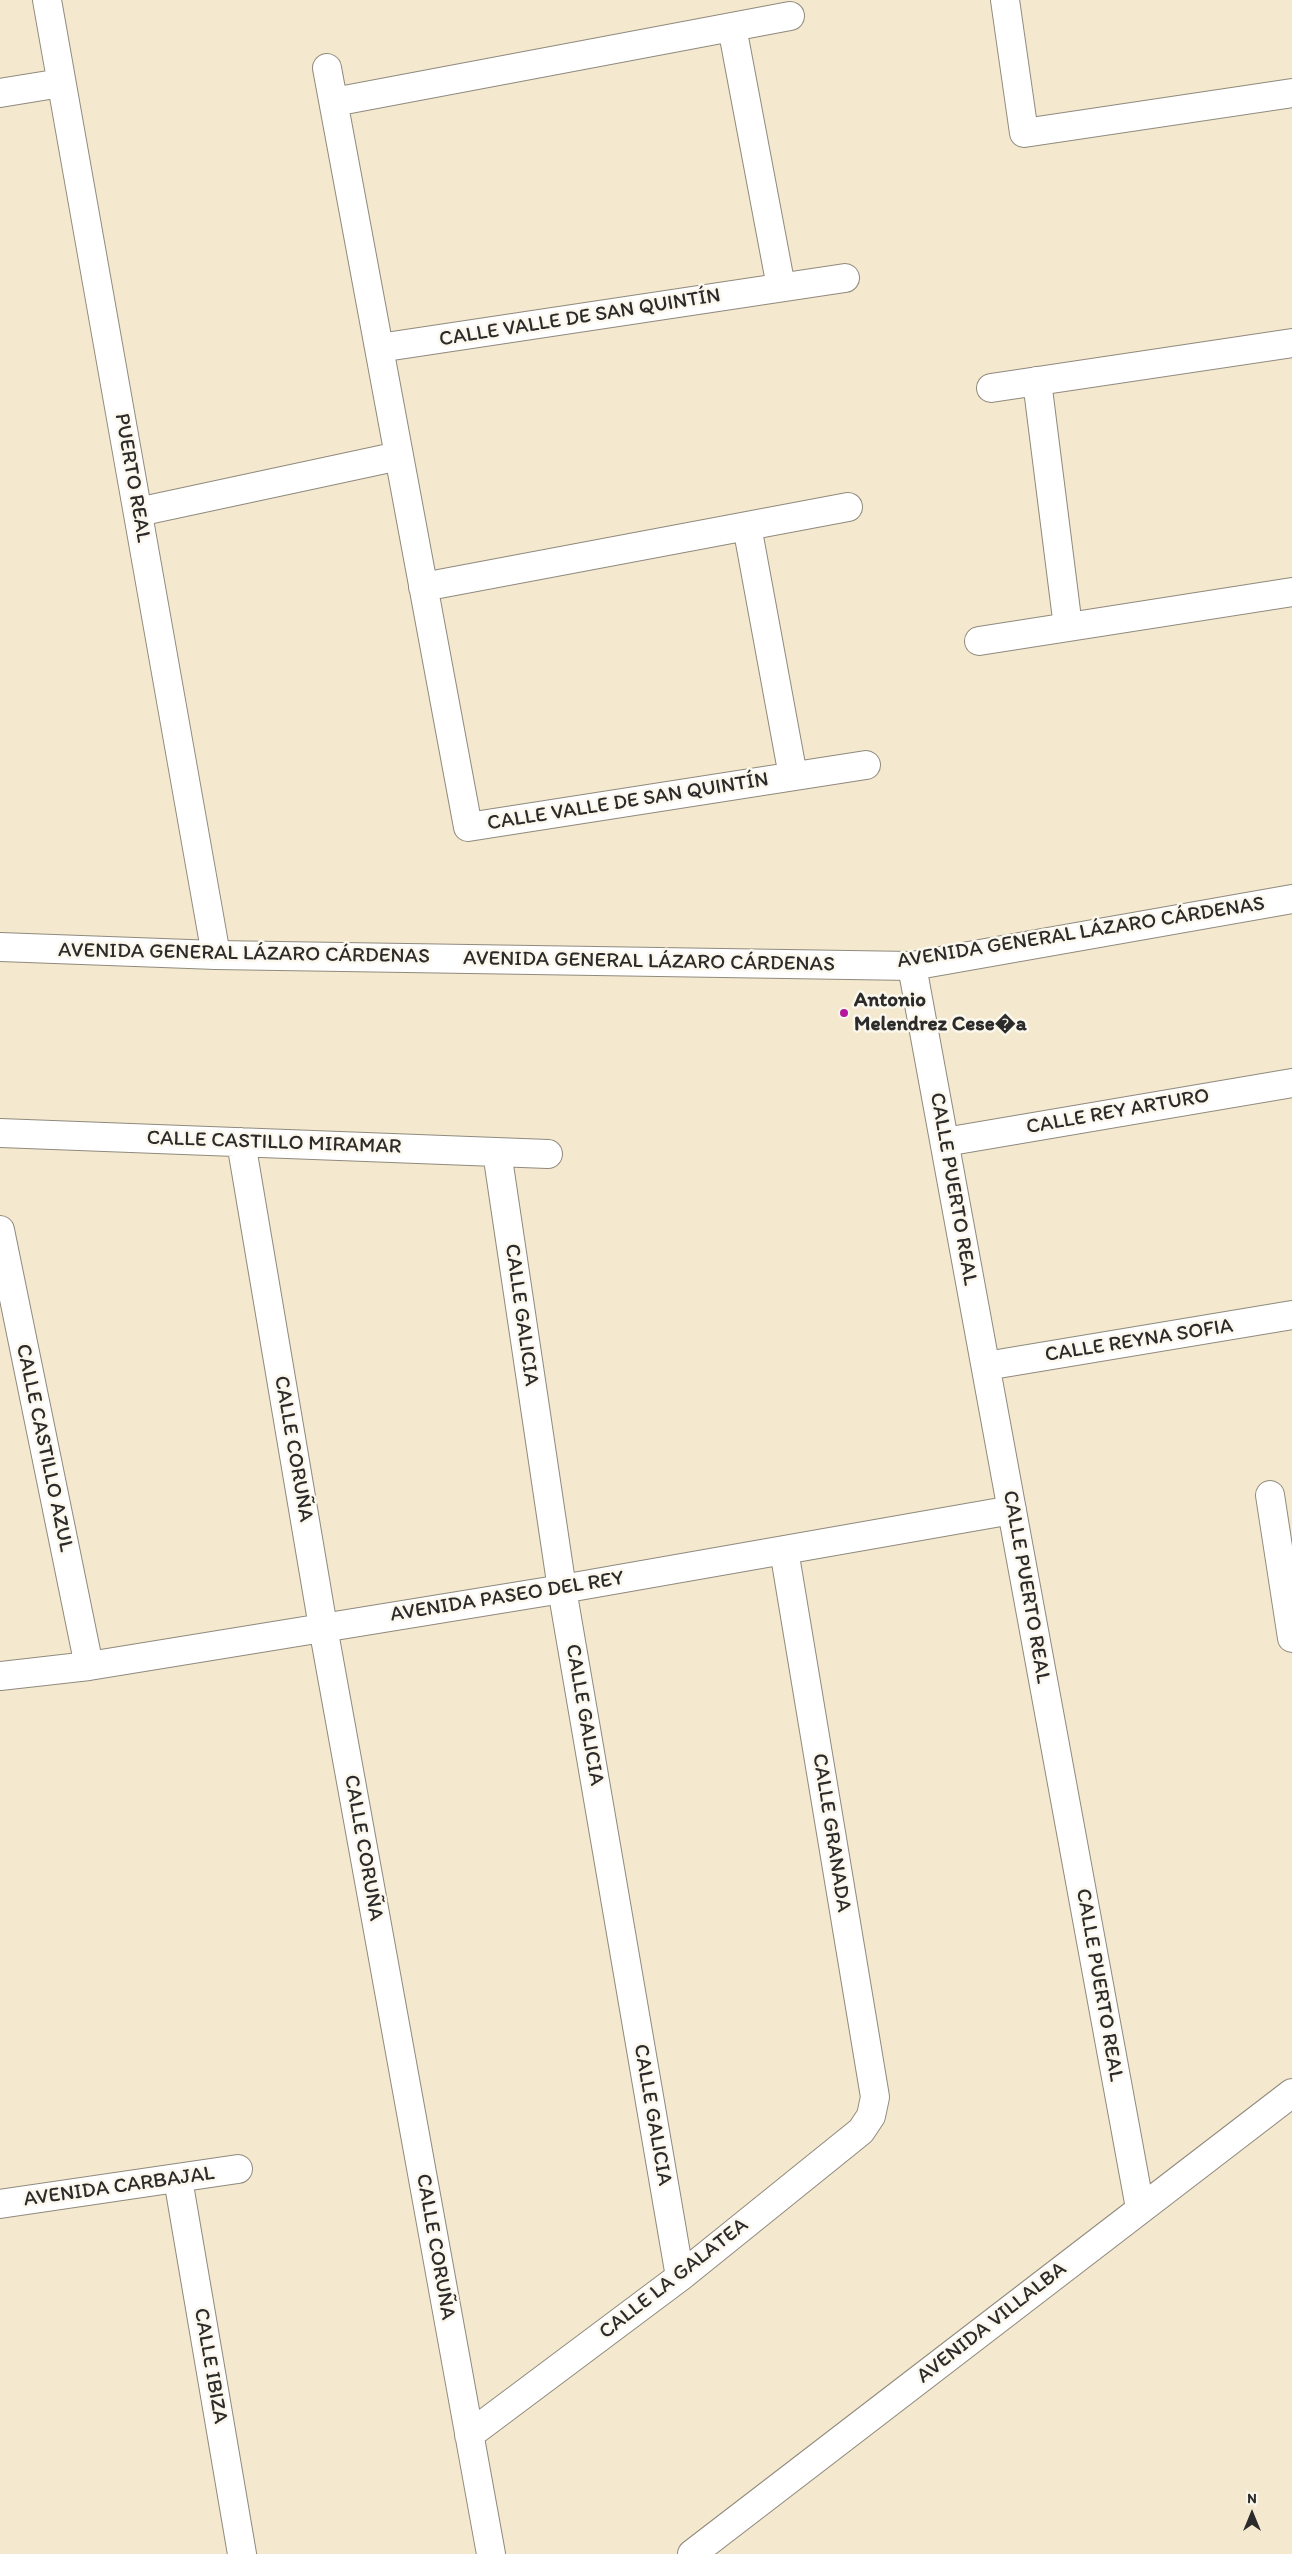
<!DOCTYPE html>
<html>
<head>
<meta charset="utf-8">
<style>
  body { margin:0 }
  #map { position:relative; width:1292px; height:2554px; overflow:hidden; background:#f4e8cf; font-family:Itim,sans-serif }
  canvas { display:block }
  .north { position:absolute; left:1227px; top:2489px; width:50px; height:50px; -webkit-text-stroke:4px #fbf7ec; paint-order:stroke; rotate:0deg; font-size:14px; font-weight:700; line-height:20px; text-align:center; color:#2b2b2b }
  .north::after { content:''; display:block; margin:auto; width:18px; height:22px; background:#2b2b2b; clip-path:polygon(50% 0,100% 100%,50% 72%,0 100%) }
</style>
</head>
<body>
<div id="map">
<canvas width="1292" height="2554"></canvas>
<div class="north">N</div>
</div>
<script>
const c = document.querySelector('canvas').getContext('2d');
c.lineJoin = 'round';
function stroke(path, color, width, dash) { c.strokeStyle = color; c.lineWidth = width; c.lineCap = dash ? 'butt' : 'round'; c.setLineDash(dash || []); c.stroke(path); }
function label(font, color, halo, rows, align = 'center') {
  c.font = font + ' Itim,sans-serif'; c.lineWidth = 5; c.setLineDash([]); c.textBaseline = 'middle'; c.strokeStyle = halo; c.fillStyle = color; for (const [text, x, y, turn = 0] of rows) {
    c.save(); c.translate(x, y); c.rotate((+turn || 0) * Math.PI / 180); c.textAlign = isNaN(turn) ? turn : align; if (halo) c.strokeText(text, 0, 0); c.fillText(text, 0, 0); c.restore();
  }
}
const street = new Path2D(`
  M 47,0 L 216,955
  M 1005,0 L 1024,133 L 1292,93
  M 732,27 L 781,287
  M 327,68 L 468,827 L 866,765
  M 0,93 L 61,83
  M 334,102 L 790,16
  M 379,348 L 845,278
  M 1037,381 L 1068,627
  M 991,388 L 1292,343
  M 138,512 L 399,456
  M 747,526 L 793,776
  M 423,587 L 848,507
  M 979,641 L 1292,592
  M 912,966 L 1140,2208
  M 0,1133 L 548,1154
  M 241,1142 L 323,1627 L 491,2554
  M 945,1142 L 1292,1083
  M 497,1152 L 562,1589 L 680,2277
  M 0,1230 L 89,1666
  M 986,1366 L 1292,1315
  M 1270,1495 L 1292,1638
  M 0,1676 L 89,1666 L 562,1589 L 1012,1510
  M 178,2179 L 242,2554
  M 0,2204 L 238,2169
  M 469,2435 L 680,2277 L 861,2131 L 871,2116 L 875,2097 L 784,1550
  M 692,2554 L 1292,2093`);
const secondary = new Path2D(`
  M 0,947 L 216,955 L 912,966 L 1292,899`);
stroke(street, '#908a7d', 30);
stroke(secondary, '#908a7d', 30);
stroke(street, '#fff', 28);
stroke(secondary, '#fff', 28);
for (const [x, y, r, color] of [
  [844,1013,5,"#b5179e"]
]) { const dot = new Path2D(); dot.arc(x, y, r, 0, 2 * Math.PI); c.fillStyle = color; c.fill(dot); stroke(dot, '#fbf7ec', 2); }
label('21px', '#2b2b2b', '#fbf7ec', [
  ["CALLE VALLE DE SAN QUINTÍN",580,318,-9],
  ["PUERTO REAL",132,478,80],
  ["CALLE VALLE DE SAN QUINTÍN",628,802,-9],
  ["AVENIDA GENERAL LÁZARO CÁRDENAS",1081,933,-9],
  ["AVENIDA GENERAL LÁZARO CÁRDENAS",244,954,1],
  ["AVENIDA GENERAL LÁZARO CÁRDENAS",649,962,1],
  ["CALLE REY ARTURO",1118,1112,-10],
  ["CALLE CASTILLO MIRAMAR",274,1143,2],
  ["CALLE PUERTO REAL",953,1189,80],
  ["CALLE GALICIA",521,1315,82],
  ["CALLE REYNA SOFIA",1139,1341,-9],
  ["CALLE CASTILLO AZUL",44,1448,78],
  ["CALLE CORUÑA",293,1449,80],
  ["CALLE PUERTO REAL",1026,1587,80],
  ["AVENIDA PASEO DEL REY",507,1597,-9],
  ["CALLE GALICIA",584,1715,80],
  ["CALLE GRANADA",831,1833,81],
  ["CALLE CORUÑA",363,1848,80],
  ["CALLE PUERTO REAL",1099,1985,80],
  ["CALLE GALICIA",652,2115,80],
  ["AVENIDA CARBAJAL",119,2187,-8],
  ["CALLE CORUÑA",435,2247,80],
  ["CALLE LA GALATEA",674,2279,-38],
  ["AVENIDA VILLALBA",992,2323,-38],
  ["CALLE IBIZA",210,2366,80]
]);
label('bold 21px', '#2b2b2b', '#fbf7ec', [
  ["Antonio",854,1001],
  ["Melendrez Cese�a",854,1025]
], 'left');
</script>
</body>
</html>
